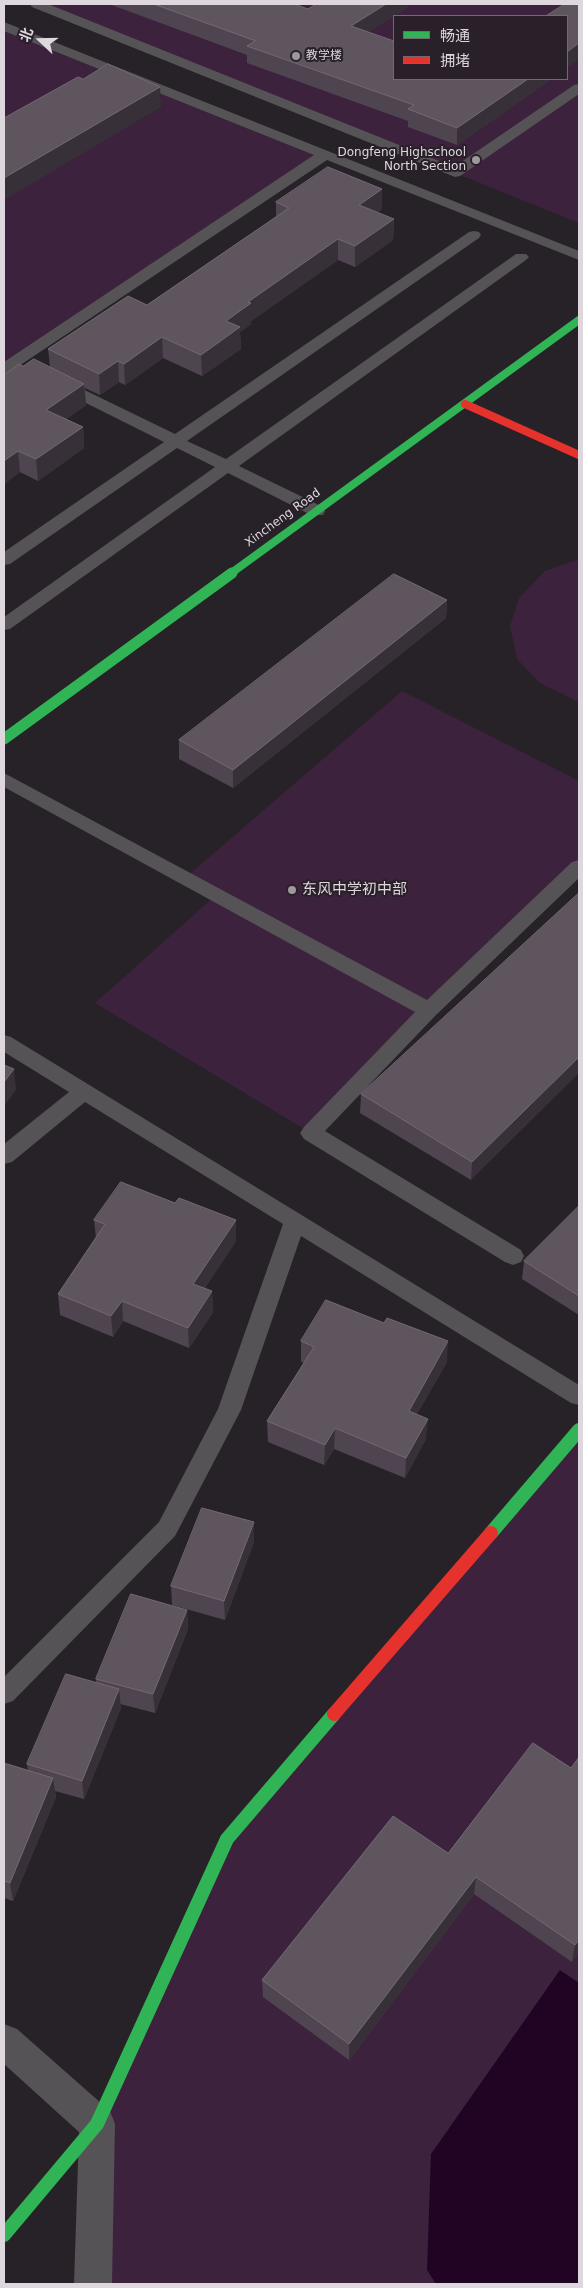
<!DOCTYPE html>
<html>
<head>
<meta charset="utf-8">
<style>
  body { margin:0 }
  #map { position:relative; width:583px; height:2288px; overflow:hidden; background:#272227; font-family:"DejaVu Sans","Noto Sans SC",sans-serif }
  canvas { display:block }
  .frame { position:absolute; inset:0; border:5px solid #ded8de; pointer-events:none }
  .legend { position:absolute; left:393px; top:15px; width:175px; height:65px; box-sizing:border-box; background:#292029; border:1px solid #716a71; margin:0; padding:6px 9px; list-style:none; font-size:15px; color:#ded8de }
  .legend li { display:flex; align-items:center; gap:10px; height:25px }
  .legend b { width:25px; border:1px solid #716a71 }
  .north { position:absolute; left:15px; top:15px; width:50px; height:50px; -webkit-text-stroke:4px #292029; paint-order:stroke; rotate:291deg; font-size:14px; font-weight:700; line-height:20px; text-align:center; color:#ded8de }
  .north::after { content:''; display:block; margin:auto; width:18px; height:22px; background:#ded8de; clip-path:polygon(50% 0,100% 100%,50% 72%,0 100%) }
</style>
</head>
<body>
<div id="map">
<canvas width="583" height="2288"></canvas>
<div class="frame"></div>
<ul class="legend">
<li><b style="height:6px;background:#30b455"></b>畅通</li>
<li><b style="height:6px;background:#e5322d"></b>拥堵</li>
</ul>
<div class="north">北</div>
</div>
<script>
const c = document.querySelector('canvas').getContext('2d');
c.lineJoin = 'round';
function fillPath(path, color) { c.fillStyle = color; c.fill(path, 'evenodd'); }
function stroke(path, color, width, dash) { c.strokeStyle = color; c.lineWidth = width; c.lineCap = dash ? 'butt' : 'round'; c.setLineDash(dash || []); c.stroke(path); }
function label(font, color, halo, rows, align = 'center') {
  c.font = font + ' "DejaVu Sans","Noto Sans SC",sans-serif'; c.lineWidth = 4; c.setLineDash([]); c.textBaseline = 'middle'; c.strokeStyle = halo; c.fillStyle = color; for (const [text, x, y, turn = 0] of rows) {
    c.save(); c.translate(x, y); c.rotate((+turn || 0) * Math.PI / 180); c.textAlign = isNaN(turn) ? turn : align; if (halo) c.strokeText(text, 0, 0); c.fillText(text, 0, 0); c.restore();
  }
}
fillPath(new Path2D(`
  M 37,4 L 579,4 L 579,223 ZM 394,16 L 567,16 L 567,79 L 394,79 Z
  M 4,25 L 326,154 L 4,369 Z
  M 579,559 L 579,702 L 540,683 L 517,659 L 510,626 L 519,598 L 545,571 Z
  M 402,691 L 579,781 L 579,870 L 429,1010 L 311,1133 L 95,1003 L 216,895 L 185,878 Z
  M 579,1430 L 579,2284 L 93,2284 L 97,2124 L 227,1839 Z`), '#3c223d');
fillPath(new Path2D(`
  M 560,1970 L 579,1983 L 579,2284 L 436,2284 L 427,2270 L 431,2154 Z`), '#210324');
fillPath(new Path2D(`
  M 30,4 L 48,4 L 454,167 L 574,85 L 579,84 L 579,94 L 460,176 L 455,177 L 32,7 Z
  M 4,22 L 579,251 L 579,260 L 327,160 L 10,372 L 4,374 L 4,362 L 314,155 L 4,31 Z
  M 474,231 L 479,232 L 481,235 L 479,238 L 187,441 L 226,459 L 516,254 L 526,254 L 529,257 L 526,260 L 239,466 L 323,507 L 325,511 L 323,515 L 311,515 L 228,473 L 10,629 L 4,630 L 4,617 L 215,467 L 177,448 L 10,564 L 4,565 L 4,552 L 164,442 L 54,387 L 52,384 L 54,381 L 66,381 L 175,434 L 469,232 Z
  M 4,773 L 427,1000 L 572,862 L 579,860 L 579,878 L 436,1015 L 325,1131 L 521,1250 L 524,1256 L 521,1262 L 513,1265 L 505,1262 L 304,1139 L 300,1133 L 304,1127 L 415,1012 L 4,787 Z
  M 4,1035 L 11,1037 L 579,1385 L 579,1405 L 571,1403 L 301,1236 L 241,1410 L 175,1536 L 13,1701 L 4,1704 L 4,1677 L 159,1522 L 218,1409 L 283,1224 L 85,1102 L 12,1162 L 4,1164 L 4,1144 L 69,1092 L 4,1052 Z`), '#555355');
fillPath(new Path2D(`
  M 4,2024 L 17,2029 L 110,2111 L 115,2124 L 112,2284 L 74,2284 L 79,2132 L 4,2064 Z`), '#555355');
stroke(new Path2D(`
  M 230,574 L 579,320`), '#30b455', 8);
stroke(new Path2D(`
  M 4,739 L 232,573`), '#30b455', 11);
stroke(new Path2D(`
  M 491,1533 L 579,1430
  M 4,2235 L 97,2124 L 227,1839 L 334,1714`), '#30b455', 14);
stroke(new Path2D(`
  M 465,404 L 579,455`), '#e5322d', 8);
stroke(new Path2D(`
  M 334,1714 L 491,1533`), '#e5322d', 14);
fillPath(new Path2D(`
  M 109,4 L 294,4 L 308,9 L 316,4 L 408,4 L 408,7 L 368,32 L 394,79 L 551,79 L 457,145 L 408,127 L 408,121 L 247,63 L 247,55 Z
  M 382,189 L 382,209 L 377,213 L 394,219 L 393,240 L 355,267 L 338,260 L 251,321 L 251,324 L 240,332 L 241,349 L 202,376 L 163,358 L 125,385 L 119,382 L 100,395 L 85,388 L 86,405 L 66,419 L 83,427 L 84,448 L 38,481 L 20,472 L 4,484 L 4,375 L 23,366 L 50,367 L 48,349 L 147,305 L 276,217 L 276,202 Z
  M 447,600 L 446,618 L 233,788 L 179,759 L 179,740 Z
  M 579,893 L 471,1180 L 360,1113 L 361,1094 Z
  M 175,1203 L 236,1220 L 236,1241 L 205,1288 L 212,1291 L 213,1312 L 189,1348 L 123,1321 L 113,1337 L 60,1315 L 58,1294 L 96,1238 L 94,1220 Z
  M 579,1206 L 579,1315 L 522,1279 L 524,1261 Z
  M 301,1341 L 447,1362 L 417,1414 L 426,1439 L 405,1478 L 334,1449 L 324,1465 L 268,1442 L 267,1421 L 304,1363 L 301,1362 Z
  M 254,1542 L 225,1620 L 172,1605 L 171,1586 Z
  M 187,1610 L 188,1629 L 155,1713 L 120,1704 L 121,1708 L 84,1799 L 55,1791 L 56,1797 L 13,1901 L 4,1898 L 4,1763 L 28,1771 L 27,1764 L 96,1682 L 96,1679 Z
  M 579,1757 L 579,1952 L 572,1962 L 474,1894 L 349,2060 L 263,1997 L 262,1980 L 571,1768 Z`), '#4f4550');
fillPath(new Path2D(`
  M 386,4 L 408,4 L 408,7 L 351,43 L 351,26 Z
  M 579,43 L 579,59 L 567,68 L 567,52 Z
  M 528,79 L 551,79 L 457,145 L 457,128 Z
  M 160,87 L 161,107 L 4,200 L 4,178 Z
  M 382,189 L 382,209 L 358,226 L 359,205 Z
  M 394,219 L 393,240 L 355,267 L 355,246 Z
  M 338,239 L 338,260 L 251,321 L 251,324 L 240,332 L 241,349 L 202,376 L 201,355 L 226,321 L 248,302 Z
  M 162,337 L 163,358 L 125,385 L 124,364 Z
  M 118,361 L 119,382 L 100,395 L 99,374 Z
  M 84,384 L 86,405 L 48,431 L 46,410 Z
  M 83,427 L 84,448 L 38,481 L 36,459 Z
  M 18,451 L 20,472 L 4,484 L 4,461 Z
  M 447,600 L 446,618 L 233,788 L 233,770 Z
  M 579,1057 L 579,1073 L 471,1180 L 472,1162 Z
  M 14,1069 L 16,1090 L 4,1106 L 4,1082 Z
  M 236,1220 L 236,1241 L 194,1305 L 193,1284 Z
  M 212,1291 L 213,1312 L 189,1348 L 188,1328 Z
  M 122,1301 L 123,1321 L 113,1337 L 111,1316 Z
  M 448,1341 L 447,1362 L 407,1431 L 409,1411 Z
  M 428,1419 L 426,1439 L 405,1478 L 406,1458 Z
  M 335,1428 L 334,1449 L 324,1465 L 325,1445 Z
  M 254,1522 L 254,1542 L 225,1620 L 224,1601 Z
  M 187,1610 L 188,1629 L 155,1713 L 153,1694 Z
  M 119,1689 L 121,1708 L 84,1799 L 82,1781 Z
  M 53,1778 L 56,1797 L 13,1901 L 10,1883 Z
  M 476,1877 L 474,1894 L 349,2060 L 349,2044 Z
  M 579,1940 L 579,1952 L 572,1962 L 575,1945 Z`), '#383039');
const building = new Path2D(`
  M 154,4 L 294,4 L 308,9 L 316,4 L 386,4 L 351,26 L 394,41 L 394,79 L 528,79 L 457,128 L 408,109 L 414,105 L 247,46 L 255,41 Z
  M 565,4 L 579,4 L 579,43 L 567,52 L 567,16 L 546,16 Z
  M 108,64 L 160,87 L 4,178 L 4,118 L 78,77 L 83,79 Z
  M 328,167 L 382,189 L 359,205 L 394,219 L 355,246 L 338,239 L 248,302 L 251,303 L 226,321 L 240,327 L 201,355 L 162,337 L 124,364 L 118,361 L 99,374 L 48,349 L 128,296 L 147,305 L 289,208 L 276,202 Z
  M 34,359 L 84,384 L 46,410 L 83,427 L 36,459 L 18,451 L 4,461 L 4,375 L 19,364 L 23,366 Z
  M 394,574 L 447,600 L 233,770 L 179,740 Z
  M 579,893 L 579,1057 L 472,1162 L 361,1094 Z
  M 4,1065 L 14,1069 L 4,1082 Z
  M 121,1182 L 175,1203 L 179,1198 L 236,1220 L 193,1284 L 212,1291 L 188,1328 L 122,1301 L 111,1316 L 58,1294 L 105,1224 L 94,1220 Z
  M 579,1206 L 579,1296 L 524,1261 Z
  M 326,1300 L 384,1323 L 387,1318 L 448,1341 L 409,1411 L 428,1419 L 406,1458 L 335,1428 L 325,1445 L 267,1421 L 314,1347 L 301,1341 Z
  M 202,1508 L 254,1522 L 224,1601 L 171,1586 Z
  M 131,1594 L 187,1610 L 153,1694 L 96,1679 Z
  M 66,1674 L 119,1689 L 82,1781 L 27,1764 Z
  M 533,1743 L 571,1768 L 579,1757 L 579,1940 L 575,1945 L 476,1877 L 349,2044 L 262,1980 L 393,1816 L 448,1853 Z
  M 4,1763 L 53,1778 L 10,1883 L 4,1881 Z`);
fillPath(building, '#5e555f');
stroke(building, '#726973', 1);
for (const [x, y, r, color] of [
  [296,56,5,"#9e989e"],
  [476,160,5,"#9e989e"],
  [292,890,5,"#9e989e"]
]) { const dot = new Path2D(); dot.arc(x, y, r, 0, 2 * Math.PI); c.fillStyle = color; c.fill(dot); stroke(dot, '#292029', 2); }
label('12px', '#ded8de', '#292029', [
  ["教学楼",306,56],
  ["Dongfeng Highschool",466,153,"right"],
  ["North Section",466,167,"right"]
], 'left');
label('12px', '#ded8de', '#292029', [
  ["Xincheng Road",283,518,-36]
]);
label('15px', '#ded8de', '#292029', [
  ["东风中学初中部",302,890]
], 'left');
</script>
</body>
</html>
